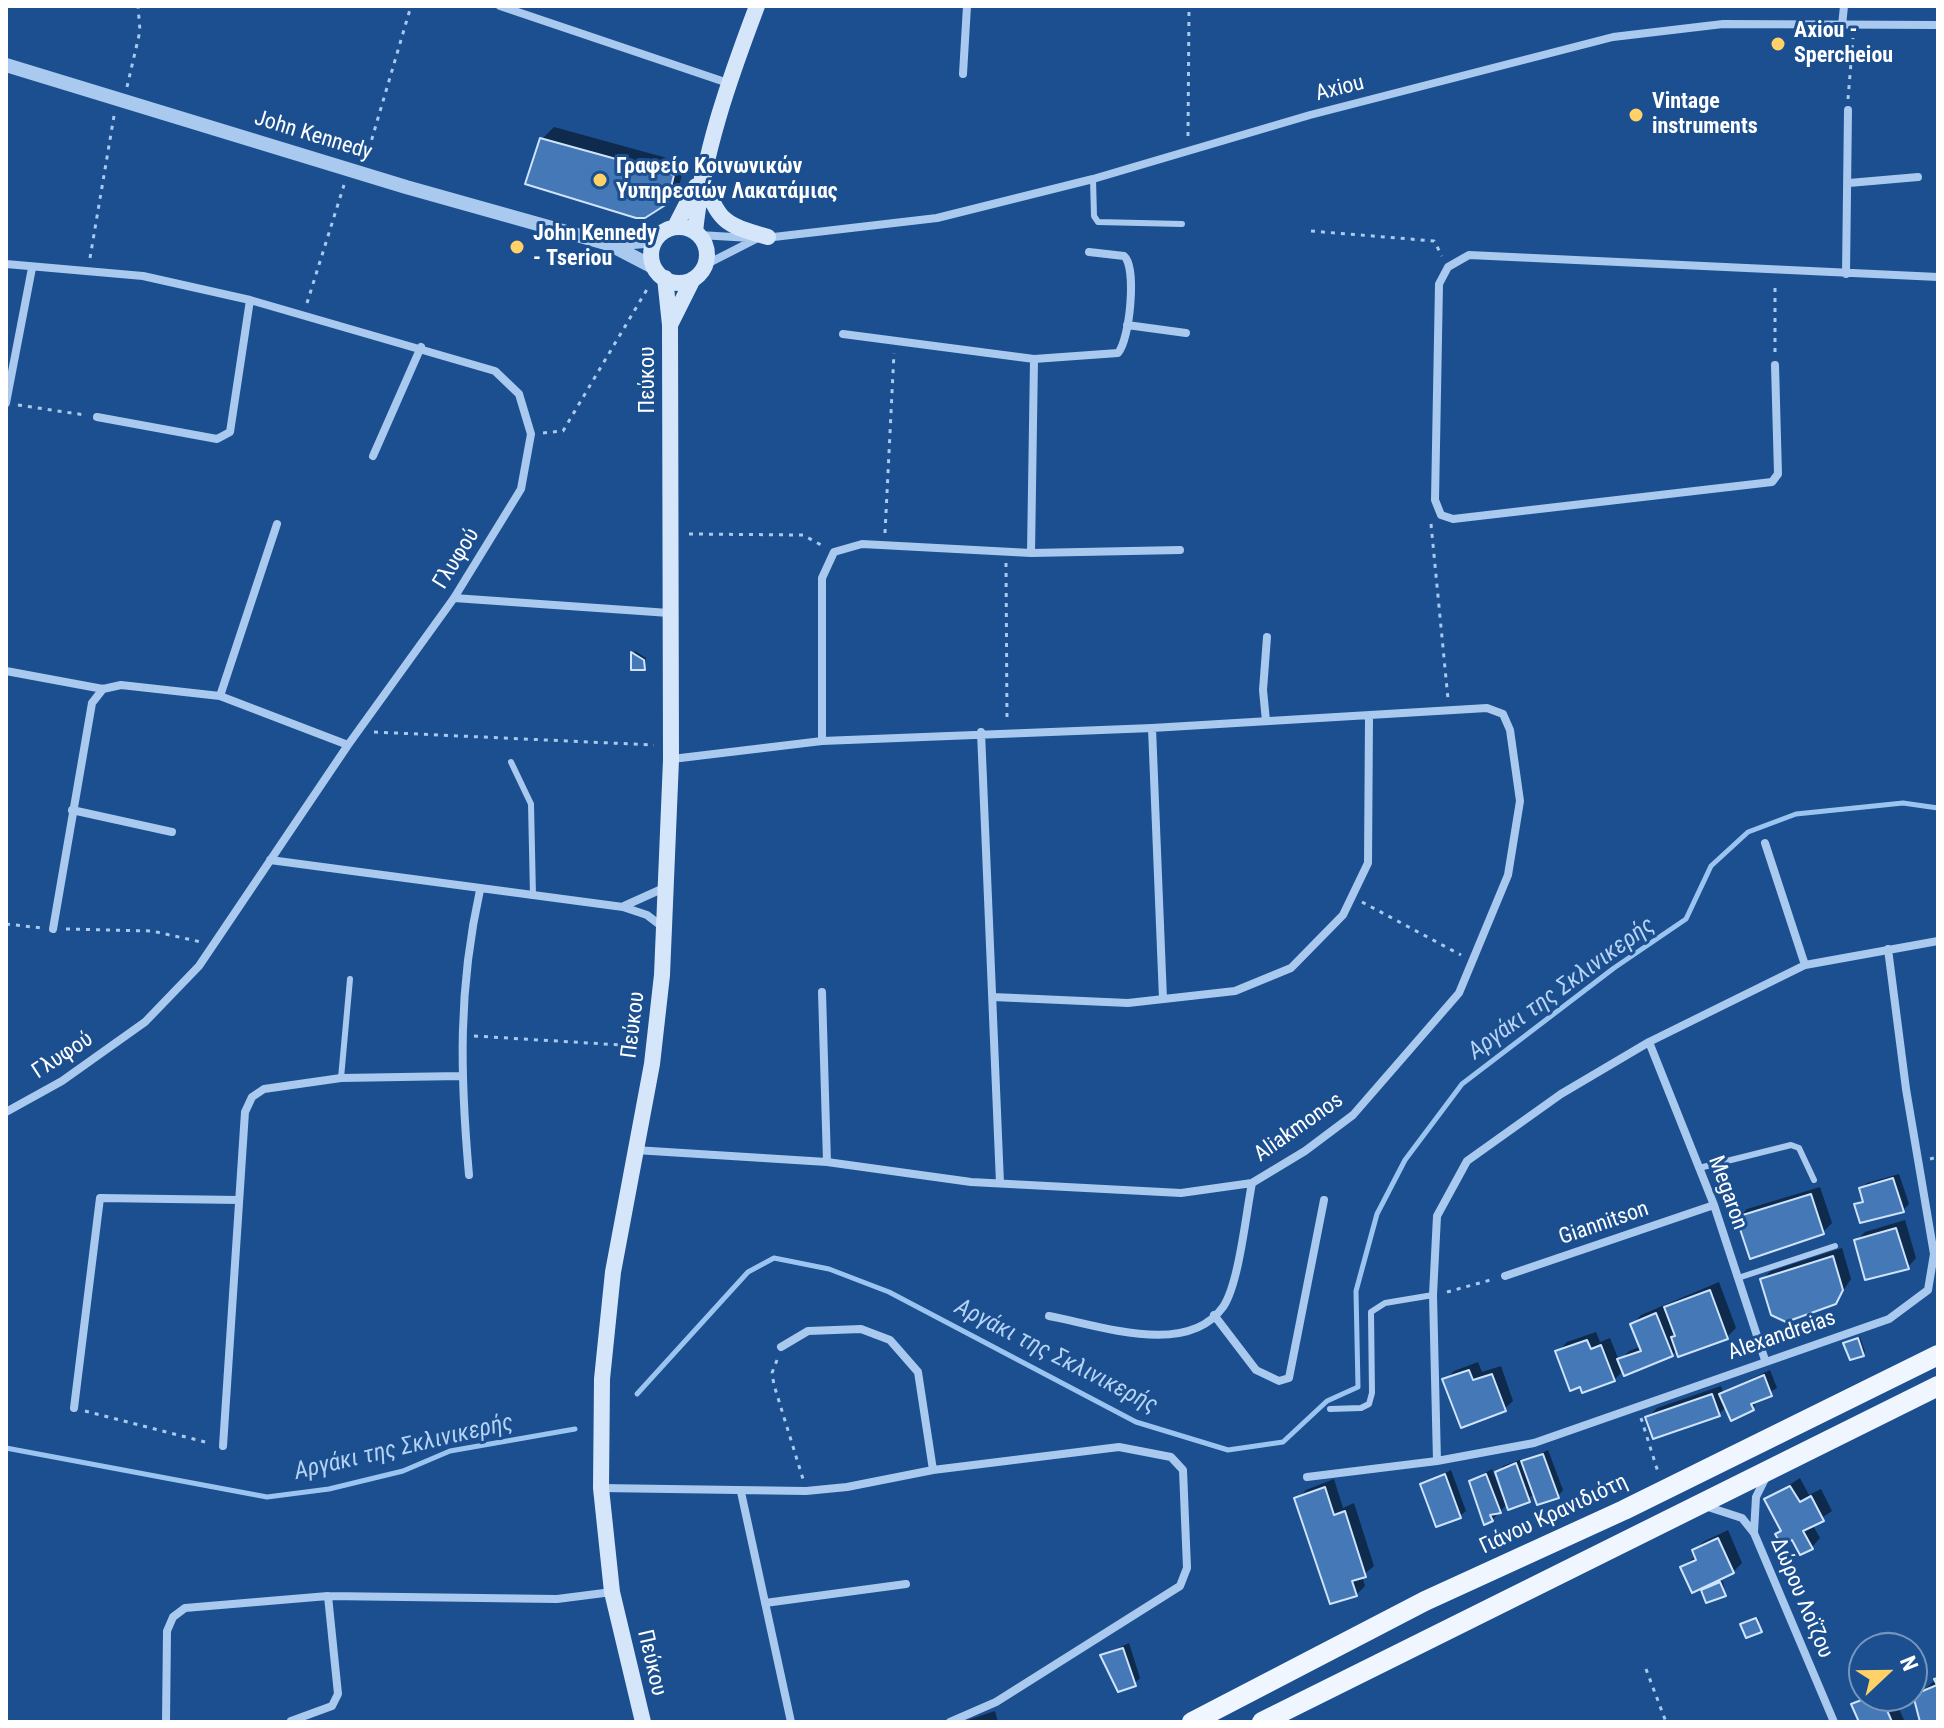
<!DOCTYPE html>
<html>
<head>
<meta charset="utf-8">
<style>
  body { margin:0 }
  #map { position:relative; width:1944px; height:1728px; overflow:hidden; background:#1b4f8f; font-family:"Roboto Condensed",sans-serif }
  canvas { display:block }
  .frame { position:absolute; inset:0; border:8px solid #fff; pointer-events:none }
  .north { position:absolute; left:1848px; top:1632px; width:80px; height:80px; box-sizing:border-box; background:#1b4f8f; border:2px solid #7695bc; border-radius:50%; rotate:68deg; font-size:22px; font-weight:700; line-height:32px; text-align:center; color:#fff }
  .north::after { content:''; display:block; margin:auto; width:28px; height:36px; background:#ffd166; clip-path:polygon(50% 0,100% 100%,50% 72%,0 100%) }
</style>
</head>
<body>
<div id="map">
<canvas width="1944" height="1728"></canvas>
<div class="frame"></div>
<div class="north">N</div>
</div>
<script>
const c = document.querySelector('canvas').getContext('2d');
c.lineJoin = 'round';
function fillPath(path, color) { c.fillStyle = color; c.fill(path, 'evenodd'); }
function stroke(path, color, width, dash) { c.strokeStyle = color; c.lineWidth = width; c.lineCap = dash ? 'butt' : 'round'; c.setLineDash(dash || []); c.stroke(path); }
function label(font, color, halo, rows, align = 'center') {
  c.font = font + ' "Roboto Condensed",sans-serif'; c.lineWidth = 6; c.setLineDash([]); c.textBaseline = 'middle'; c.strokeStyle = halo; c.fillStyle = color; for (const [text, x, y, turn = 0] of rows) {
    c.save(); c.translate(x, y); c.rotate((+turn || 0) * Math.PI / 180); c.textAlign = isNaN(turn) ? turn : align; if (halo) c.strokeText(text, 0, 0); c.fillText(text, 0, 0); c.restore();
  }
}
fillPath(new Path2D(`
  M 554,127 L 685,163 L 678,190 L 665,202 L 542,139 Z
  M 635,651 L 646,658 L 644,668 L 633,668 Z
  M 1899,1174 L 1909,1204 L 1903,1210 L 1856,1205 L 1864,1199 L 1861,1189 L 1867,1183 Z
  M 1820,1187 L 1832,1223 L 1823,1232 L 1752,1257 L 1739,1218 L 1747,1209 Z
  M 1905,1220 L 1916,1258 L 1908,1267 L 1856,1241 L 1865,1232 Z
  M 1842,1248 L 1851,1279 L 1835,1303 L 1762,1279 L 1771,1271 Z
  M 1719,1282 L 1736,1328 L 1727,1337 L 1678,1350 L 1672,1355 L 1624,1370 L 1614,1380 L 1558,1351 L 1567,1342 L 1596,1332 L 1600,1342 L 1610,1338 L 1619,1361 L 1629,1351 L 1642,1346 L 1633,1324 L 1641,1315 Z
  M 1860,1337 L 1865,1352 L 1863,1354 L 1845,1343 Z
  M 1478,1362 L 1482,1372 L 1501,1366 L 1513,1401 L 1504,1409 L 1445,1380 L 1454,1371 Z
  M 1770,1370 L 1777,1388 L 1757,1400 L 1753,1409 L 1727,1406 L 1719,1414 L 1648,1417 L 1657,1408 L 1721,1386 L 1723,1392 Z
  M 1548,1450 L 1563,1490 L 1558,1496 L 1536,1494 L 1509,1507 L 1508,1503 L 1492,1520 L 1471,1481 L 1492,1469 L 1502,1496 L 1505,1495 L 1498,1472 L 1503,1466 L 1522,1459 L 1523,1462 Z
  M 1451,1470 L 1466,1511 L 1460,1516 L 1423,1485 Z
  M 1800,1478 L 1809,1495 L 1821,1489 L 1832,1511 L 1812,1524 L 1820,1538 L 1812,1547 L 1778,1534 L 1782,1529 L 1767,1500 Z
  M 1334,1479 L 1343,1508 L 1354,1503 L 1374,1566 L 1362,1576 L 1365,1586 L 1356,1595 L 1297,1499 L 1306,1490 Z
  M 1728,1530 L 1742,1563 L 1733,1572 L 1711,1582 L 1712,1585 L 1723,1581 L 1725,1594 L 1703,1590 L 1710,1583 L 1682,1567 L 1696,1556 L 1694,1551 L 1703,1542 Z
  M 1758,1617 L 1761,1631 L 1745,1622 Z
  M 1129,1643 L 1140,1678 L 1134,1684 L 1103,1656 Z
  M 1938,1678 L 1938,1722 L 1924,1722 L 1916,1696 Z
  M 1862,1696 L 1893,1696 L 1905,1722 L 1861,1722 L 1854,1705 Z
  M 995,1711 L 998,1722 L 962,1722 Z`), '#0007');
stroke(new Path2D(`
  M 637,1394 L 748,1272 L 774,1258 L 829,1269 L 889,1292 L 1136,1422 L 1228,1450 L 1283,1442 L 1327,1401 L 1358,1387 L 1356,1291 L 1377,1214 L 1405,1160 L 1462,1084 L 1614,968 L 1686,919 L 1711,866 L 1748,832 L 1796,814 L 1903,803 L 1938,808
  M 6,1448 L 267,1497 L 329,1489 L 403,1471 L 450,1451 L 575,1429`), '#9cc4f0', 5);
const building = new Path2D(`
  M 540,138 L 674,175 L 667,204 L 645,218 L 636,218 L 525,184 Z
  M 631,652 L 644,660 L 645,670 L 631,670 Z
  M 1893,1178 L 1904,1212 L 1860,1223 L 1854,1204 L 1863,1202 L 1859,1188 Z
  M 1811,1194 L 1824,1234 L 1750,1259 L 1736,1217 Z
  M 1896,1228 L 1909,1269 L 1865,1280 L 1854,1240 Z
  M 1833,1256 L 1843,1290 L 1836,1304 L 1786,1322 L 1771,1315 L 1760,1279 Z
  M 1710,1290 L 1728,1339 L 1678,1357 L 1671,1337 L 1675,1336 L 1664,1307 Z
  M 1656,1313 L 1673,1356 L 1624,1376 L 1617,1359 L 1641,1351 L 1630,1324 Z
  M 1858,1338 L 1864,1356 L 1850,1360 L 1843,1343 Z
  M 1587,1340 L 1591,1349 L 1601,1345 L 1615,1381 L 1582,1393 L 1580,1387 L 1570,1391 L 1555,1351 Z
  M 1469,1370 L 1473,1380 L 1492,1374 L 1506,1411 L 1461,1428 L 1442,1379 Z
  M 1764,1375 L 1772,1396 L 1751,1404 L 1754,1410 L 1731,1421 L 1719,1394 Z
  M 1712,1394 L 1720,1416 L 1653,1439 L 1645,1417 Z
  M 1543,1454 L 1559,1498 L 1537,1505 L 1521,1461 Z
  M 1516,1463 L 1530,1502 L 1508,1510 L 1495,1472 Z
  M 1445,1474 L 1461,1518 L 1436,1527 L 1420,1484 Z
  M 1486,1474 L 1501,1513 L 1490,1515 L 1493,1521 L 1484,1525 L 1469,1481 Z
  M 1790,1486 L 1800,1502 L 1811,1496 L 1824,1521 L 1803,1531 L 1813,1549 L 1800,1555 L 1792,1540 L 1782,1546 L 1775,1534 L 1781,1531 L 1764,1499 Z
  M 1325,1487 L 1334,1515 L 1345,1511 L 1366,1577 L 1352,1581 L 1357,1596 L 1330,1604 L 1294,1498 Z
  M 1718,1538 L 1734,1573 L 1692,1593 L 1680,1567 L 1696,1560 L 1692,1550 Z
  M 1720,1582 L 1726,1596 L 1706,1603 L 1701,1590 Z
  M 1756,1618 L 1762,1632 L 1746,1638 L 1740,1624 Z
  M 1123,1648 L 1136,1686 L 1118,1692 L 1100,1655 Z
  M 1938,1678 L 1938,1722 L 1920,1722 L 1913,1695 L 1937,1685 L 1934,1679 Z
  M 1872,1696 L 1881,1696 L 1892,1722 L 1859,1722 L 1851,1704 Z`);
fillPath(building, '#4478b7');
stroke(building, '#cfe3fa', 2);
stroke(new Path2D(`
  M 127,87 L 140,31 L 138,6
  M 1848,99 L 1853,38
  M 1188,136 L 1189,6
  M 366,159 L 411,6
  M 1311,231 L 1434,241 L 1442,256
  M 90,258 L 114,116
  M 307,303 L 344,185
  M 1775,352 L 1775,283
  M 18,405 L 85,415
  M 543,433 L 563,431 L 649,286
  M 1431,524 L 1448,699
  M 885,533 L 894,353
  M 689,534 L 803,535 L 823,546
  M 1006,563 L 1007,719
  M 374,732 L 654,745
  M 1362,902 L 1461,955
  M 6,924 L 42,928
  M 66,929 L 152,931 L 201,942
  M 474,1036 L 638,1046
  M 1930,1159 L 1938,1157
  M 1447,1292 L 1494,1279
  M 777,1360 L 772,1373 L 774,1385 L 803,1479
  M 85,1411 L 209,1443
  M 1641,1418 L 1658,1472
  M 1646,1669 L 1666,1722`), '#a9c9ee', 3, [4, 6]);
stroke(new Path2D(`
  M 1093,179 L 1094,216 L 1098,222 L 1182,224
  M 511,762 L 531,804 L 533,896
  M 341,1078 L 350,979
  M 1699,1168 L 1791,1145 L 1799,1148 L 1814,1180
  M 1738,1278 L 1835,1246
  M 1330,1409 L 1361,1408 L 1369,1404 L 1372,1393 L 1371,1312 L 1385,1303 L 1433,1295`), '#a9c9ee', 6);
stroke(new Path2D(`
  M 500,6 L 728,83
  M 1842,26 L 1844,6
  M 963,74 L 967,6
  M 1849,183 L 1918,177
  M 699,235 L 751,238
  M 765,238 L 937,218 L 1093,179 L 1310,115 L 1613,37 L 1723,24 L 1938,25
  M 6,264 L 143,276 L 250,300 L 495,371 L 519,394 L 531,434 L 521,489 L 454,598 L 348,745 L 199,966 L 145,1022 L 62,1081 L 6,1112
  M 705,265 L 756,239
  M 1846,274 L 1848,110
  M 1127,325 L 1186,333
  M 843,334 L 1034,359 L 1118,353 C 1130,339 1137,267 1124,256 L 1089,252
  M 1775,365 L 1778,474 L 1772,482 L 1453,519 L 1441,515 L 1435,500 L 1439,284 L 1448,267 L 1469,255 L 1938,277
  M 6,403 L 32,268
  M 97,417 L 217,439 L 230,432 L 250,300
  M 373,456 L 421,347
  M 1031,553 L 1034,359
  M 454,598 L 669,613
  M 6,671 L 103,689 L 121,685 L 220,696 L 348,745
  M 220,696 L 277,524
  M 1266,721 L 1263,690 L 1267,637
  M 1152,728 L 1163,999
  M 981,732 L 1000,1183
  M 822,741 L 822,578 L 834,552 L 862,544 L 1031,553 L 1180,550
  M 72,810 L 172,832
  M 1765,843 L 1805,965
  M 270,860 L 623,907 L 647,915 L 664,928
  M 624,906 L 664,888
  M 53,929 L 92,703 L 103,689
  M 822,992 L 827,1162
  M 993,997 L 1128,1003 L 1235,991 L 1291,968 L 1343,915 L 1368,863 L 1369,717
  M 1649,1042 L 1714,1205 L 1765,1360
  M 635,1150 L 827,1162 L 971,1182 L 1181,1193 L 1252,1183 L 1305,1151 L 1353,1115 L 1459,993 L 1508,875 L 1520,801 L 1510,730 L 1503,714 L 1487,708 L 1152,728 L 822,741 L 672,759
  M 469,1175 C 460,1074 458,989 480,890
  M 1505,1276 L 1714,1205
  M 1214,1315 L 1256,1370 L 1279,1381 L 1289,1378 L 1324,1200
  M 1049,1316 C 1099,1325 1187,1358 1223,1307 C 1239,1284 1246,1213 1252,1183
  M 781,1347 L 808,1331 L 861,1329 L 890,1340 L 918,1372 L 933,1470
  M 74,1408 L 100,1198 L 239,1200
  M 223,1446 L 245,1112 L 252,1097 L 264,1089 L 341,1078 L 460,1076
  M 1437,1461 L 1433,1295 L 1437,1216 L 1467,1161 L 1561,1094 L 1649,1042 L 1805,965 L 1938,941
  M 1307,1477 L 1437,1461 L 1534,1443 L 1889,1319 L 1928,1290 L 1934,1254 L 1906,1089 L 1888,949
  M 601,1488 L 806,1491 L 847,1487 L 933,1470 L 1119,1447 L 1171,1457 L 1183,1470 L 1187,1568 L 1180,1586 L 996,1702 L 950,1722
  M 741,1492 L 791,1722
  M 1705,1506 L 1742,1518 L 1754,1533 L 1834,1722
  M 1754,1532 L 1756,1497 L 1766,1477
  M 328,1596 L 557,1599 L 612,1592
  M 765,1603 L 906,1584
  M 166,1722 L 167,1631 L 173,1617 L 185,1608 L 328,1596 L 338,1694 L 332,1706 L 291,1721`), '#a9c9ee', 8);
stroke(new Path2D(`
  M 6,65 L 406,187 L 609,244 L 655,268
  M 610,244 L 656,240`), '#a9c9ee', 14);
stroke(new Path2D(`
  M 702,177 C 720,222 722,224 768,237
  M 675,227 L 696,186
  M651 255a28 28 0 1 1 56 0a28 28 0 1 1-56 0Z
  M 695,232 C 703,153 729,80 757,6
  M 670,325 L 693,279
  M 643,1722 L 612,1592 L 601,1488 L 602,1379 L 613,1272 L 652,1064 L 662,975 L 671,760 L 670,325 L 665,278`), '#d6e6fa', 16);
stroke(new Path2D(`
  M 1192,1722 L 1425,1601 L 1624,1510 L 1938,1355
  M 1262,1722 L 1938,1386`), '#f0f6ff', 20);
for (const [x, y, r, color] of [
  [1778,44,8,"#ffd166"],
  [1636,115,8,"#ffd166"],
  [600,180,8,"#ffd166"],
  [517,247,8,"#ffd166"]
]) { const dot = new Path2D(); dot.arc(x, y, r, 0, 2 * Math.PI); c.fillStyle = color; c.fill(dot); stroke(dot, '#1b4f8f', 3); }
label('bold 22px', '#fff', '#1b4f8f', [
  ["Axiou -",1794,31],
  ["Spercheiou",1794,56],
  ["Vintage",1652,102],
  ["instruments",1652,127],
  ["Γραφείο Κοινωνικών",616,167],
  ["Υυπηρεσιών Λακατάμιας",616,192],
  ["John Kennedy",533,234],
  ["- Tseriou",533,259]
], 'left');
label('22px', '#fff', '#1b4f8f', [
  ["Axiou",1340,89,-14],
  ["John Kennedy",313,136,17],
  ["Πεύκου",648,380,-90],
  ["Γλυφού",457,559,-58],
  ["Πεύκου",634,1025,-83],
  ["Γλυφού",63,1056,-33],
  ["Aliakmonos",1299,1128,-35],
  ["Megaron",1727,1193,70],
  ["Giannitson",1604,1224,-19],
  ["Alexandreias",1782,1336,-19],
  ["Γιάνου Κρανιδιότη",1554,1515,-25],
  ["Δώρου Λοΐζου",1801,1598,67],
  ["Πεύκου",651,1663,77]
]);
label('italic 24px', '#b5d3f5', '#1b4f8f', [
  ["Αργάκι της Σκλινικερής",1562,989,-36],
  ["Αργάκι της Σκλινικερής",1056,1357,27],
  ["Αργάκι της Σκλινικερής",404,1448,-13]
]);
</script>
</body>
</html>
